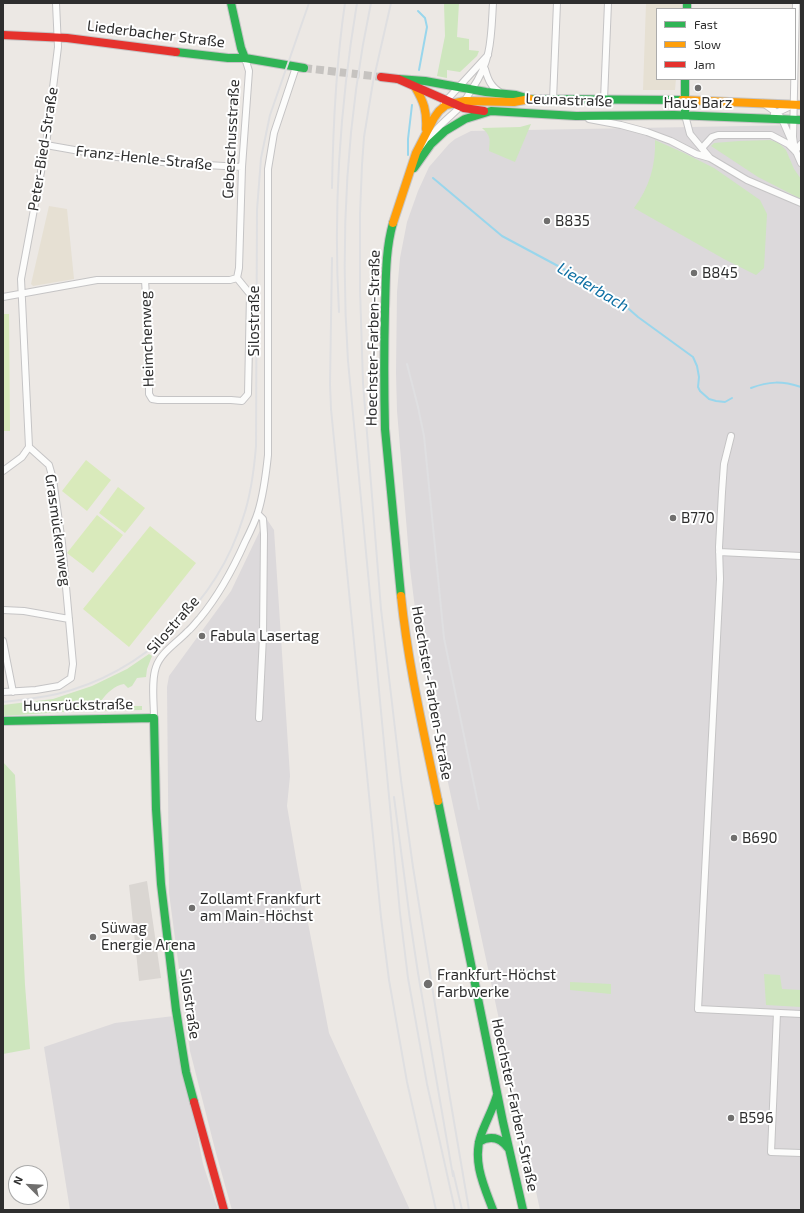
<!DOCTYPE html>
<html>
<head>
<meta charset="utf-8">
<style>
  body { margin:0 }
  #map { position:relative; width:804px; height:1213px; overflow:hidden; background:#ece8e4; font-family:"Exo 2",sans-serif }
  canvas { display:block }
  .frame { position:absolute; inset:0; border:4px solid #2e2e2e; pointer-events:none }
  .legend { position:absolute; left:656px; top:8px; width:140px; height:72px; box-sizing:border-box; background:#fff; border:1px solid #ababab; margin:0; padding:5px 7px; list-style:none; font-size:12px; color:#2e2e2e }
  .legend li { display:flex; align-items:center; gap:8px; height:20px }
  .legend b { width:20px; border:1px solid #ababab }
  .north { position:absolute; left:8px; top:1165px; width:40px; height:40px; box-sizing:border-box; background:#fff; border:1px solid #ababab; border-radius:50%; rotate:294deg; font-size:11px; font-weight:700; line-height:16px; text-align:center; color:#2e2e2e }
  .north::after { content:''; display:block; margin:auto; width:14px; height:18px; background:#706f6e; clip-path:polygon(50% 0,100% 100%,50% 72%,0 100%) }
</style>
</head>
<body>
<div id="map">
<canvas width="804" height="1213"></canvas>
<div class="frame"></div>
<ul class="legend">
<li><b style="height:5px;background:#30b455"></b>Fast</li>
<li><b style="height:5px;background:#ff9f0a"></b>Slow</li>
<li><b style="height:5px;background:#e5322d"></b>Jam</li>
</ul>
<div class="north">N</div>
</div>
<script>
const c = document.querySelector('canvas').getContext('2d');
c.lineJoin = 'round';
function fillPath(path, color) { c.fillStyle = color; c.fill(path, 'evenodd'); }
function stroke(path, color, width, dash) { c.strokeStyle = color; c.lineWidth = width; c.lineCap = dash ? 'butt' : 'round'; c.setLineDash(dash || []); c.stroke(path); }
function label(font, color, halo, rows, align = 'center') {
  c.font = font + ' "Exo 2",sans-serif'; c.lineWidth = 4; c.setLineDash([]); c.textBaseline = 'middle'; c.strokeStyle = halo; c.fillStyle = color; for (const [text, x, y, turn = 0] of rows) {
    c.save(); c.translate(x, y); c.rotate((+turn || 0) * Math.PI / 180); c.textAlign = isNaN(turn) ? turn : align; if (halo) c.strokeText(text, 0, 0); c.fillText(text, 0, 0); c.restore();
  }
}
fillPath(new Path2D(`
  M 801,125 L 801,1210 L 540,1210 L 421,657 L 410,568 L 397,411 L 396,373 L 397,292 L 400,258 L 407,222 L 418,191 L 429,167 L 449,144 L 455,139 L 471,131 Z
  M 266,518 L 274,530 L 290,776 L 287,806 L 298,870 L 329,1033 L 410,1210 L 232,1210 L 216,1153 L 190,1051 L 169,893 L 167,687 L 169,676 L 231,591 Z
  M 174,1016 L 203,1164 L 218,1210 L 70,1210 L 44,1047 L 115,1023 Z`), '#dcd9db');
fillPath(new Path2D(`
  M 646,3 L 682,3 L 682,9 L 657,9 L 657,79 L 676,79 L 675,90 L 643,90 Z
  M 49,206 L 67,209 L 74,279 L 33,286 L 31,284 Z`), '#e6e0d3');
fillPath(new Path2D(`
  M 444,3 L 459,3 L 457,37 L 469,39 L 469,50 L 479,51 L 477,56 L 460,72 L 447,70 L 447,78 L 437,76 L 445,36 Z
  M 531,124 L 515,162 L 489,151 C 490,139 491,136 482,128 L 520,127 Z
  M 655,140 L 684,153 L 714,168 L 760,200 L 767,214 L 764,268 L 756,275 L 724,259 L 634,208 C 649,188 656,165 655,140 Z
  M 770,140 L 779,143 L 786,150 L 794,169 L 801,179 L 801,199 L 758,177 L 711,146 L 714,143 L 739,141 Z
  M 149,654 L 152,656 L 147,669 L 146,677 L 137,678 L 132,686 L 128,688 L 124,684 C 115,685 107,693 101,701 L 102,706 L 142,706 L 142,710 L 77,711 L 3,716 L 3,705 L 53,699 L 92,686 L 127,669 Z
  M 3,762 L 15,775 L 25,985 L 30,1049 L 3,1054 Z
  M 764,974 L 780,975 L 782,989 L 801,990 L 801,1007 L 766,1005 Z
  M 570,982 L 611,984 L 611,994 L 570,990 Z`), '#cee6be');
fillPath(new Path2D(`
  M 3,314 L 9,314 L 10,431 L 3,431 Z
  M 86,460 L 111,480 L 87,511 L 62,491 Z
  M 118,487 L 145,508 L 125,533 L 99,513 Z
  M 97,515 L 123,535 L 93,573 L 67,553 Z
  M 150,526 L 196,563 L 129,647 L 83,609 Z`), '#d9eabb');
fillPath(new Path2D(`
  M 147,881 L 161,978 L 139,981 L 129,885 Z`), '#dad6d2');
stroke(new Path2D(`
  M 418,11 L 425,18 L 427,27 L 419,70
  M 408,155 L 408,139 L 412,105
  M 433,178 L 502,236 L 614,296 L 638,317 L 693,357 L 697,366 L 699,377 L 698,387 L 700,391 L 709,399 L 716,401 L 725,402 L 732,398
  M 751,388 C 769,381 782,381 801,387`), '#99d6ec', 2);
stroke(new Path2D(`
  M 304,68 L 381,77`), '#c6c3c0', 8, [8, 4]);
const street = new Path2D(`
  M 485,69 C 488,80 491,87 501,93
  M 553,100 L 557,3
  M 604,100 L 608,3
  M 444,103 L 488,55
  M 763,103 L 777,113 L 782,119 L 801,163
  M 774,114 L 793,105
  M 685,115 L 690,134 L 710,158
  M 589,119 L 621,125 L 647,132 L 671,141 L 696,154 L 710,158 L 747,180 L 801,203
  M 46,145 L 108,156 L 171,163 L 242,167
  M 426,146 C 435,127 446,121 460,107 C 465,101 468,95 472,89 C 492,60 491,37 493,3
  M 702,148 L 712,137 L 718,135 L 771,135 L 788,144 L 795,151
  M 795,151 L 793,137 L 796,3
  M 795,151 L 801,144
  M 237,278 L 239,268 L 242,167 L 249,71 L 245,58
  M 145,280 L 149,347 L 149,394 L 152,399 L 158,400 L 231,400 L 242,401 L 248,394 L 250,294 L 237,278
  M 3,297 L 97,280 L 230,280 L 237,278
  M 731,436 L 724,464 L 722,492 L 719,547 L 720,579 L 698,1009 L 801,1014
  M 3,471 L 22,457 L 29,447
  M 258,514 L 263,519 L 264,534 L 263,636 L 259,718
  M 719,552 L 801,556
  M 3,610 L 24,611 L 69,619
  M 3,641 L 13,692
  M 3,692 L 36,690 L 59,686 L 71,678 L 73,664 L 62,543 L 53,479 L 49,465 L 29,447 L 21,279 L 46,145 L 58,47 L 56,3
  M 154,718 C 154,703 151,681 156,667 C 161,652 178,642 188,631 C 193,627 196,622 200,618 C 219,595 233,569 245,542 C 250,532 255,522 258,512 C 264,493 266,474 268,455 L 268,169 L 274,133 L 296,67
  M 777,1013 L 771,1152 L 801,1153`);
const fast = new Path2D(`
  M 231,3 L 241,48 L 245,58
  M 687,3 L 687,9
  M 176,52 L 228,58 L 245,58 L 304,68
  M 398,79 L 425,81 L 486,92 L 516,95 L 530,99 L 682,100
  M 685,79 L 685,115
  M 414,168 L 431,144 L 445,131 L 465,119 L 491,111 L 576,116 L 674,115 L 801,120
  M 393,223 C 385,251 386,281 385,309 C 384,349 384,389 385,429 L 401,596
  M 3,721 L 154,718 L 156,809 L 161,884 L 176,1010 L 186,1072 L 194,1102
  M 438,801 L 503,1122 L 523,1210
  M 479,1142 C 490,1135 500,1137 508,1148
  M 493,1210 C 484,1186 472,1161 481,1135 C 486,1121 493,1109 497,1095`);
const slow = new Path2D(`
  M 415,87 C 424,102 427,111 426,129
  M 682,100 L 801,105
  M 393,223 L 416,153 L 434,118 L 439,111 L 446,105 L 465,101 L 514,102 L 530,99
  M 401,596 C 408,665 424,733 438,801`);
const jam = new Path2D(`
  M 3,35 L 67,38 L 176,52
  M 381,77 L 398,79 L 464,108 L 484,111
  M 194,1102 L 224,1210`);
stroke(street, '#c5c4c5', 8);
stroke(fast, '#c5c4c5', 10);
stroke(slow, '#c5c4c5', 10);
stroke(jam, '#c5c4c5', 10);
stroke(street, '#fcfcfb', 6);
stroke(fast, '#30b455', 8);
stroke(slow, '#ff9f0a', 8);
stroke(jam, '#e5322d', 8);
stroke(new Path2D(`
  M 371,3 C 346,121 340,241 348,361 L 400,913 L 408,978 L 427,1084 L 455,1210
  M 391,3 L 373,82 L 364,137 L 362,165 L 360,214 L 360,290 L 363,383 L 381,609 L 401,780 L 413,867 L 450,1098 L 469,1210
  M 332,188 C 333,126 336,64 345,3
  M 332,258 L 330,384 L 331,409 L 381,917 L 389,980 L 407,1082 L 436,1210
  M 339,312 C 333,208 340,105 357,3
  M 407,364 L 418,407 L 424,436 L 444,638 L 479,809
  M 3,702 C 21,700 39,698 57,694 C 143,673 217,603 243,518 C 251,495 254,471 256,446 L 257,210 L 261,158 L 270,115 L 309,3
  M 394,797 L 410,920 L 418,973 L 453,1176
  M 453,1171 L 462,1210`), '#dfdfe1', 2);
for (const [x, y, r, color] of [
  [698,88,4,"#706f6e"],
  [547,221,4,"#706f6e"],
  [694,273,4,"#706f6e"],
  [673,518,4,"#706f6e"],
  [202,636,4,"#706f6e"],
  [734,838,4,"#706f6e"],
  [192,908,4,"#706f6e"],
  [93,937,4,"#706f6e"],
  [428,984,5,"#706f6e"],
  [731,1118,4,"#706f6e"]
]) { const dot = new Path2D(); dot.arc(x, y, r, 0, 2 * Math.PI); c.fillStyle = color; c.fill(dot); stroke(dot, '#fff', 1.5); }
label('15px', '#2e2e2e', '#fff', [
  ["Liederbacher Straße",156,34,7],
  ["Leunastraße",569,100,2],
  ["Gebeschusstraße",231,139,-87],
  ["Peter-Bied-Straße",43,149,-81],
  ["Franz-Henle-Straße",144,158,6],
  ["Silostraße",254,321,-90],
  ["Hoechster-Farben-Straße",373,338,-89],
  ["Heimchenweg",147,339,-92],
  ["Grasmückenweg",58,530,82],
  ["Silostraße",173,625,-49],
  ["Hoechster-Farben-Straße",432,693,80],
  ["Hunsrückstraße",78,705,-1],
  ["Silostraße",190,1004,82],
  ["Hoechster-Farben-Straße",515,1105,78]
]);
label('15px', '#2e2e2e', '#fff', [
  ["Haus Barz",698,103,"center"],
  ["B835",555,221],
  ["B845",702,273],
  ["B770",681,518],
  ["Fabula Lasertag",210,636],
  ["B690",742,838],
  ["Zollamt Frankfurt",200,899],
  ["am Main-Höchst",200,916],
  ["Süwag",101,928],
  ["Energie Arena",101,945],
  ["Frankfurt-Höchst",437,975],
  ["Farbwerke",437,992],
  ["B596",739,1118]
], 'left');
label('italic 16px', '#0d6fa3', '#fff', [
  ["Liederbach",593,287,31]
]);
</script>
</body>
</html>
